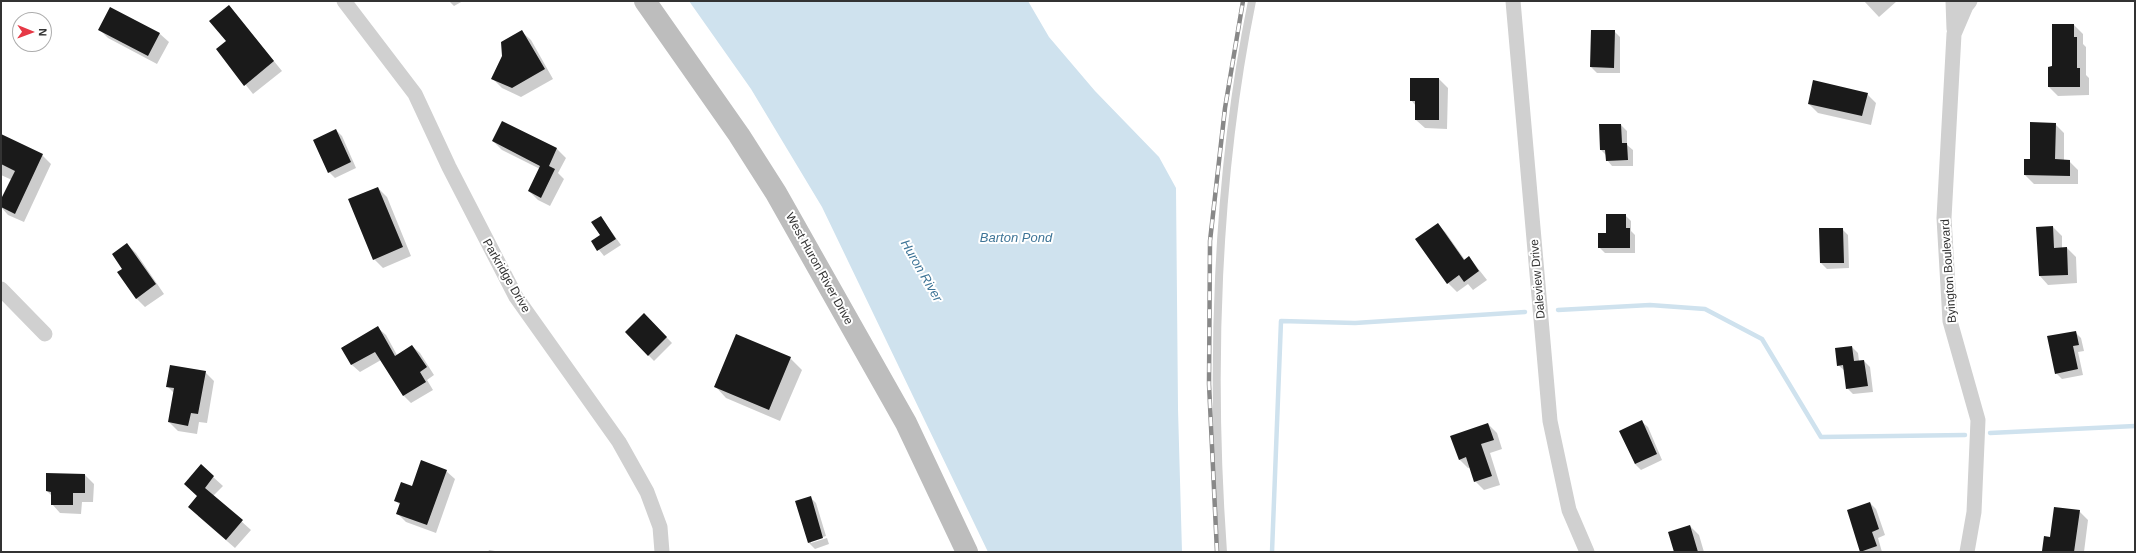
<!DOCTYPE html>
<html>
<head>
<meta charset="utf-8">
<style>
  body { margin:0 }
  #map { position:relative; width:2136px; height:553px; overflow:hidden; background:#fff; font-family:Arial,sans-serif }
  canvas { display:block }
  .frame { position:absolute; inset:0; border:2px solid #333; pointer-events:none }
  .north { position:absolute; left:12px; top:12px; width:40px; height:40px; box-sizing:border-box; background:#fff; border:1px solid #adadad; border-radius:50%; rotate:91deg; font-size:11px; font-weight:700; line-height:16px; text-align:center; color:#333 }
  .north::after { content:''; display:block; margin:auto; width:14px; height:18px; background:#e63946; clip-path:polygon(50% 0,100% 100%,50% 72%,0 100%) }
</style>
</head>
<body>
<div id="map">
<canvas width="2136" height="553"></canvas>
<div class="frame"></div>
<div class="north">N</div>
</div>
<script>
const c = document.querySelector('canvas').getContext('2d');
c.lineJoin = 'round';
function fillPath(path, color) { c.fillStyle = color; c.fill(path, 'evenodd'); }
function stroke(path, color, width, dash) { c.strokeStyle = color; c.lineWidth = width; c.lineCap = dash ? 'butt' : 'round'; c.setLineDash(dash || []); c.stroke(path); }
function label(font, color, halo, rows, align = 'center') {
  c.font = font + ' Arial,sans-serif'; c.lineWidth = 4; c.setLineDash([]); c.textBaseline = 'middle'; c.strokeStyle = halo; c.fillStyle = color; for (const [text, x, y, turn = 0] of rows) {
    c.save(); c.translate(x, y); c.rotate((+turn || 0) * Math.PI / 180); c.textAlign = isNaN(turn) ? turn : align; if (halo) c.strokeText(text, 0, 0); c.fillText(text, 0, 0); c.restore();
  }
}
fillPath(new Path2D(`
  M 689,1 L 1028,1 L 1049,37 L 1095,91 L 1159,157 L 1176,188 L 1178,409 L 1182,552 L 988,552 L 822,207 L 751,89 Z`), '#cfe2ee');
fillPath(new Path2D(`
  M 449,1 L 463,1 L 454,6 Z
  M 1864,1 L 1897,1 L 1879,17 Z
  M 229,6 L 282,71 L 253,94 L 217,49 L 227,41 Z
  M 2074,25 L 2083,34 L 2083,44 L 2086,47 L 2086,75 L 2089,78 L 2089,95 L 2058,96 L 2049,87 Z
  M 100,30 L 160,34 L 169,42 L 157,64 L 108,38 Z
  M 1614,31 L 1620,37 L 1620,73 L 1597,73 L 1591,67 Z
  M 522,32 L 531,40 L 553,79 L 521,97 L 502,88 L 493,79 Z
  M 1439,79 L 1448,88 L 1447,129 L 1425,128 L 1416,120 L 1416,106 L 1411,100 Z
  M 1867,94 L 1876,103 L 1871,125 L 1818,113 L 1809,104 Z
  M 503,122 L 557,149 L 566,158 L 558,173 L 564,179 L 550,206 L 538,200 L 529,191 L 540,169 L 502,150 L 493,141 Z
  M 2055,124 L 2064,133 L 2064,160 L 2069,161 L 2078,170 L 2078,184 L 2034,184 L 2025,175 L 2031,160 Z
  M 1600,125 L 1621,125 L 1627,131 L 1627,145 L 1633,150 L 1633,166 L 1612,166 L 1607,160 L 1606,155 L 1601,150 Z
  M 336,130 L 342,136 L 356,168 L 335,178 L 329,172 Z
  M 1,136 L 42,155 L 51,164 L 24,222 L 8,215 L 1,207 L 1,202 L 12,180 L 1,175 Z
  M 378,188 L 387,197 L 411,256 L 383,268 L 374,259 Z
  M 1625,215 L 1631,221 L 1631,231 L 1635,235 L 1635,253 L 1605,253 L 1599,247 L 1607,234 Z
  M 601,217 L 621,245 L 604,256 L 592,241 L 601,235 Z
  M 1438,224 L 1446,233 L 1465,260 L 1469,257 L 1487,280 L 1473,290 L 1468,284 L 1457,292 L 1448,283 L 1416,239 Z
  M 2053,227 L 2062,236 L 2062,248 L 2067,248 L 2076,257 L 2077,283 L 2048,285 L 2040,276 Z
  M 1842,229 L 1848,235 L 1849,268 L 1827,269 L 1821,263 Z
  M 127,244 L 136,253 L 164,294 L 145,307 L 136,298 L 124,269 Z
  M 644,314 L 672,343 L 654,361 L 626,332 Z
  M 378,328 L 386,335 L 397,355 L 412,346 L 420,353 L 434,375 L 427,380 L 433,390 L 411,403 L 404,396 L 381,360 L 360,372 L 352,365 L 343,348 Z
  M 2075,332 L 2081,338 L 2084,351 L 2078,352 L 2083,375 L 2062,379 L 2056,373 Z
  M 1852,347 L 1858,353 L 1859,361 L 1864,361 L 1870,367 L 1873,392 L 1853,394 L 1847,388 L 1845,371 L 1838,365 Z
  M 790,358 L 802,370 L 780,421 L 726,398 L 715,386 Z
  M 205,372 L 214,381 L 207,423 L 199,422 L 197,434 L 178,431 L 169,422 L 174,393 L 167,386 Z
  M 1642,422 L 1648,427 L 1662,460 L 1641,470 L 1635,464 L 1621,431 Z
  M 1488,424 L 1497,433 L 1502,449 L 1490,453 L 1500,485 L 1484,490 L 1475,481 L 1471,467 L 1468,468 L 1459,459 Z
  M 201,466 L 223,486 L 213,496 L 251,530 L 235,548 L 198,516 Z
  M 446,471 L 455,479 L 436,533 L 406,522 L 397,513 L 400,505 L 395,500 L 413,487 Z
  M 85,475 L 94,484 L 93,502 L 82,502 L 81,514 L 60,513 L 52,504 L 52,496 L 47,491 Z
  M 810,497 L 816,503 L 826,536 L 811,541 L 811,543 L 827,538 L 829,544 L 815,549 L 809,543 L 796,501 Z
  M 1870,503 L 1876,509 L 1885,535 L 1878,538 L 1882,552 L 1861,551 Z
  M 2079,511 L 2088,520 L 2084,552 L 2045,552 L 2044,551 L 2051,538 Z
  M 1690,526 L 1699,535 L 1704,552 L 1675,552 Z
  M 489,550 L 501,552 L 488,552 Z`), '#0003');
stroke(new Path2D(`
  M 1558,310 L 1650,305 L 1705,309 L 1762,339 L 1821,437 L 1965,435
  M 1990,433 L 2135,426
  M 1272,552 L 1281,321 L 1355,323 L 1525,312`), '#cfe2ee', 4.5);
fillPath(new Path2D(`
  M 229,5 L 274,61 L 244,86 L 216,49 L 226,41 L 209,21 Z
  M 110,7 L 160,33 L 148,56 L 98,30 Z
  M 2052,24 L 2074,24 L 2074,37 L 2077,37 L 2077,68 L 2080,68 L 2080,87 L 2048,87 L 2048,67 L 2052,66 Z
  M 522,30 L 545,69 L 512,88 L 491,79 L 502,56 L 501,42 Z
  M 1591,30 L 1615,30 L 1614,68 L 1590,67 Z
  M 1410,78 L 1439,78 L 1439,120 L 1415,120 L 1415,101 L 1410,101 Z
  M 1813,80 L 1868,93 L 1862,116 L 1808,104 Z
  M 502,121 L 557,148 L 549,166 L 555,169 L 541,198 L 528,191 L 540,166 L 492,141 Z
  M 2030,122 L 2056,123 L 2055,159 L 2070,160 L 2070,176 L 2024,175 L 2024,159 L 2030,159 Z
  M 1599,124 L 1621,124 L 1622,143 L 1627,143 L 1628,160 L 1606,161 L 1605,150 L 1600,150 Z
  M 336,129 L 351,162 L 328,173 L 313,140 Z
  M 1,134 L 43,154 L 15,214 L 1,207 L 1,199 L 15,171 L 1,164 Z
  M 378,187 L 403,247 L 373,260 L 348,199 Z
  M 1606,214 L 1626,214 L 1626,228 L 1630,228 L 1630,248 L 1598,248 L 1598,233 L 1606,233 Z
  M 601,216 L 616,239 L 597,251 L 591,241 L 600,235 L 591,222 Z
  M 1438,223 L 1464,260 L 1469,256 L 1479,271 L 1464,282 L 1459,275 L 1447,284 L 1415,239 Z
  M 2053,226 L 2054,248 L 2067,247 L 2068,275 L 2039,276 L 2036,227 Z
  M 1819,228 L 1843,228 L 1844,263 L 1820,263 Z
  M 127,243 L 156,284 L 136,299 L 117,272 L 122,269 L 112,254 Z
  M 644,313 L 667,337 L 648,356 L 625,332 Z
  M 378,326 L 395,356 L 412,345 L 427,367 L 420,372 L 426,382 L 403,396 L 375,352 L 351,365 L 341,348 Z
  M 2076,331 L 2079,345 L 2073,346 L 2078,369 L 2055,374 L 2047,336 Z
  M 736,334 L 791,357 L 769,410 L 714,387 Z
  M 1852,346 L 1854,361 L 1864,360 L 1868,386 L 1846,389 L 1843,365 L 1837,366 L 1835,348 Z
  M 170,365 L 206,371 L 198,414 L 191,413 L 188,426 L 168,422 L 174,388 L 166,387 Z
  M 1642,420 L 1657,454 L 1635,464 L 1619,431 Z
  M 1488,423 L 1494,440 L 1481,444 L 1492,476 L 1474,482 L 1466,457 L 1459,460 L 1450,436 Z
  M 421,460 L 447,470 L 427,525 L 396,514 L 400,503 L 394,501 L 401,482 L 412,486 Z
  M 201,464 L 214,476 L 205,488 L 243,520 L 226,540 L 188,507 L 197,496 L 184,484 Z
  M 46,473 L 85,474 L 85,493 L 73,493 L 73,505 L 51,505 L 51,492 L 46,491 Z
  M 811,496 L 823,538 L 808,543 L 795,501 Z
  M 1870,502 L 1879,529 L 1872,532 L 1877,546 L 1860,552 L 1847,510 Z
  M 2054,507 L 2080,510 L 2074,552 L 2042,551 L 2044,536 L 2050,537 Z
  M 1690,525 L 1698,552 L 1674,552 L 1668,532 Z`), '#1a1a1a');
stroke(new Path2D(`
  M 1223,552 C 1210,372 1216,178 1252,1`), '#d0d0d0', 8);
stroke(new Path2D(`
  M 344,1 L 415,94 L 449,167 L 516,297 L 619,442 L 647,492 L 660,527 L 662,552
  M 1513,1 L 1550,421 L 1569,510 L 1587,552
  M 1953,1 L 1954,29
  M 1,289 L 45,334
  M 1967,552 L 1974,512 L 1978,420 L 1950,321 L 1944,218 L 1954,34 L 1966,6 L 1970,1`), '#d0d0d0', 15);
stroke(new Path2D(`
  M 645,1 L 739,135 L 776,193 L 906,423 L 967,552`), '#bdbdbd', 22);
const rail = new Path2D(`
  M 1217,552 L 1209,384 L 1210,241 L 1225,108 L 1243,1`);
stroke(rail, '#888', 4.5);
stroke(rail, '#fff', 3, [9]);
label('12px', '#333', '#fff', [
  ["West Huron River Drive",819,269,61],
  ["Byington Boulevard",1949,271,-94],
  ["Parkridge Drive",506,276,60],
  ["Daleview Drive",1538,279,-95]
]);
label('italic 13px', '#3f7597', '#fff', [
  ["Barton Pond",1016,238],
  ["Huron River",921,271,60]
]);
</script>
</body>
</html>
